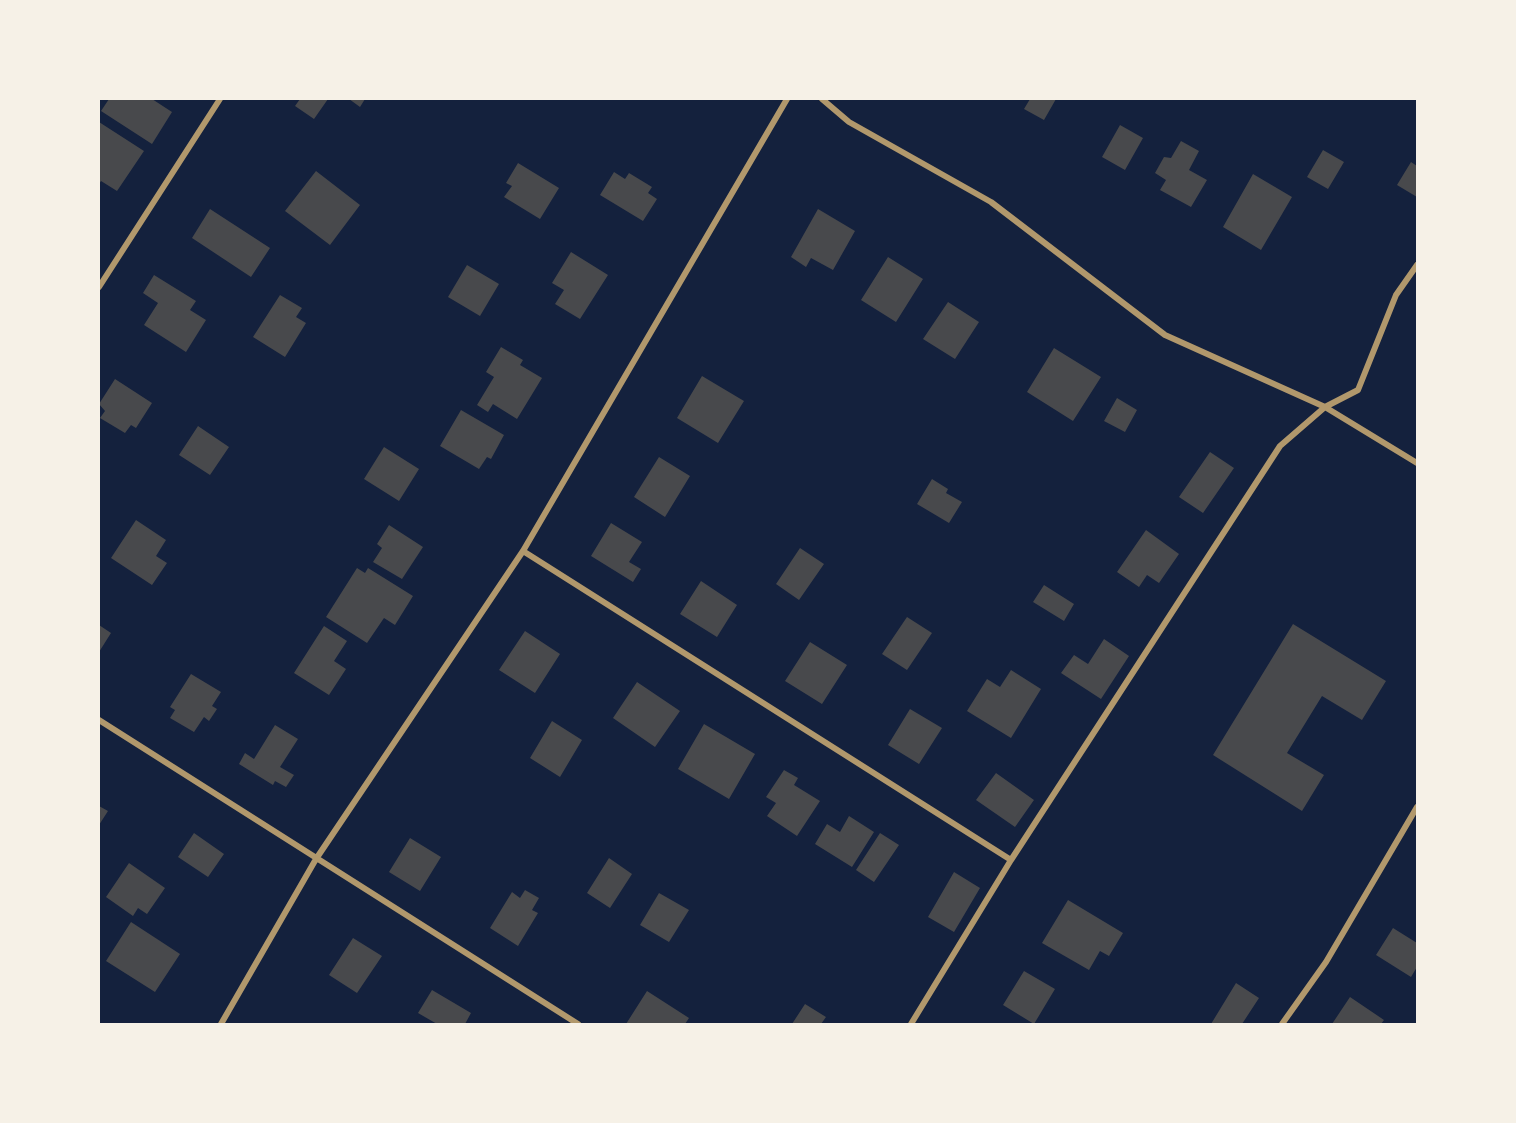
<!DOCTYPE html>
<html>
<head>
<meta charset="utf-8">
<style>
  body { margin:0 }
  #map { position:relative; width:1516px; height:1123px; overflow:hidden; background:#14213d; font-family:"Crimson Pro",serif }
  canvas { display:block }
  .frame { position:absolute; inset:0; border:100px solid #f6f1e7; pointer-events:none }
</style>
</head>
<body>
<div id="map">
<canvas width="1516" height="1123"></canvas>
<div class="frame"></div>
</div>
<script>
const c = document.querySelector('canvas').getContext('2d');
c.lineJoin = 'round';
function fillPath(path, color) { c.fillStyle = color; c.fill(path, 'evenodd'); }
function stroke(path, color, width, dash) { c.strokeStyle = color; c.lineWidth = width; c.lineCap = dash ? 'butt' : 'round'; c.setLineDash(dash || []); c.stroke(path); }
fillPath(new Path2D(`
  M 109,99 L 152,99 L 172,112 L 152,144 L 101,111 Z
  M 300,99 L 328,99 L 314,119 L 295,106 Z
  M 349,99 L 365,99 L 360,107 Z
  M 1030,99 L 1056,99 L 1044,120 L 1024,109 Z
  M 99,122 L 144,151 L 117,191 L 101,181 L 99,184 Z
  M 1120,125 L 1143,138 L 1125,170 L 1102,157 Z
  M 1181,141 L 1199,151 L 1189,170 L 1207,180 L 1191,207 L 1160,190 L 1166,180 L 1155,173 L 1164,157 L 1171,158 Z
  M 1323,150 L 1344,162 L 1328,189 L 1307,177 Z
  M 1411,162 L 1417,166 L 1417,197 L 1397,185 Z
  M 518,163 L 559,188 L 540,219 L 504,197 L 512,186 L 506,183 Z
  M 316,171 L 360,205 L 330,245 L 285,211 Z
  M 614,172 L 625,179 L 629,173 L 652,187 L 648,193 L 657,199 L 643,221 L 600,195 Z
  M 1253,174 L 1292,197 L 1261,250 L 1223,227 Z
  M 210,209 L 270,248 L 251,277 L 192,238 Z
  M 818,209 L 855,231 L 833,270 L 811,258 L 806,267 L 791,257 Z
  M 571,252 L 608,275 L 580,319 L 555,304 L 564,290 L 552,283 Z
  M 888,257 L 923,279 L 896,322 L 861,300 Z
  M 467,265 L 499,284 L 480,316 L 448,297 Z
  M 154,275 L 196,301 L 190,310 L 206,320 L 186,352 L 144,325 L 158,303 L 143,293 Z
  M 280,295 L 302,308 L 296,317 L 306,323 L 285,357 L 253,337 Z
  M 948,302 L 979,322 L 955,359 L 923,339 Z
  M 501,347 L 523,360 L 520,365 L 542,378 L 517,419 L 493,404 L 488,412 L 477,405 L 494,377 L 486,372 Z
  M 1054,348 L 1101,377 L 1073,421 L 1027,392 Z
  M 702,376 L 744,401 L 718,443 L 677,418 Z
  M 115,379 L 152,403 L 136,428 L 131,425 L 125,433 L 100,418 L 105,411 L 99,404 Z
  M 1117,398 L 1137,410 L 1125,432 L 1104,421 Z
  M 461,410 L 504,435 L 491,459 L 487,457 L 479,469 L 440,446 Z
  M 198,426 L 229,447 L 210,475 L 179,455 Z
  M 384,447 L 419,469 L 399,501 L 364,479 Z
  M 1210,452 L 1234,468 L 1203,513 L 1179,497 Z
  M 659,457 L 690,476 L 665,517 L 634,497 Z
  M 932,479 L 948,489 L 946,493 L 962,502 L 949,523 L 917,504 Z
  M 136,520 L 166,540 L 156,556 L 167,563 L 152,585 L 111,558 Z
  M 611,523 L 642,542 L 629,562 L 641,569 L 633,582 L 591,556 Z
  M 389,525 L 423,547 L 402,579 L 373,562 L 382,548 L 377,544 Z
  M 1146,530 L 1179,554 L 1159,583 L 1147,575 L 1139,587 L 1117,572 Z
  M 800,548 L 824,564 L 799,600 L 776,584 Z
  M 357,568 L 365,573 L 368,568 L 413,596 L 395,625 L 384,618 L 367,643 L 326,617 Z
  M 701,581 L 737,605 L 717,637 L 680,614 Z
  M 1044,585 L 1074,604 L 1064,621 L 1033,602 Z
  M 907,617 L 932,633 L 907,670 L 882,654 Z
  M 1293,624 L 1386,681 L 1362,720 L 1322,696 L 1287,753 L 1324,775 L 1302,811 L 1213,755 Z
  M 99,625 L 111,633 L 99,652 Z
  M 324,626 L 347,641 L 334,661 L 346,669 L 329,695 L 294,673 Z
  M 525,631 L 560,654 L 535,693 L 499,670 Z
  M 1104,639 L 1129,656 L 1101,699 L 1061,673 L 1074,655 L 1088,664 Z
  M 810,642 L 847,665 L 822,704 L 785,681 Z
  M 1011,670 L 1041,689 L 1011,738 L 967,711 L 987,679 L 1000,687 Z
  M 191,674 L 221,692 L 212,706 L 217,709 L 209,721 L 204,717 L 194,732 L 170,718 L 175,710 L 170,707 Z
  M 637,682 L 680,711 L 655,747 L 613,718 Z
  M 910,709 L 942,728 L 919,764 L 888,745 Z
  M 552,721 L 582,740 L 560,777 L 530,758 Z
  M 704,724 L 755,754 L 729,799 L 678,769 Z
  M 275,725 L 298,739 L 280,767 L 294,775 L 286,787 L 275,781 L 273,785 L 239,764 L 245,753 L 254,759 Z
  M 784,770 L 798,778 L 794,785 L 820,801 L 797,836 L 767,816 L 776,803 L 766,797 Z
  M 996,773 L 1034,800 L 1015,827 L 976,800 Z
  M 99,806 L 108,811 L 99,825 Z
  M 849,816 L 874,832 L 852,867 L 815,844 L 827,824 L 840,832 Z
  M 194,833 L 224,854 L 208,877 L 178,857 Z
  M 880,833 L 899,845 L 874,882 L 856,870 Z
  M 410,838 L 441,857 L 420,891 L 389,872 Z
  M 609,858 L 632,874 L 610,908 L 587,893 Z
  M 129,863 L 165,888 L 147,914 L 138,908 L 133,916 L 106,897 Z
  M 954,872 L 980,888 L 954,932 L 928,917 Z
  M 525,890 L 539,898 L 532,910 L 538,913 L 518,946 L 490,928 L 512,892 L 520,898 Z
  M 659,893 L 689,910 L 669,942 L 640,925 Z
  M 1068,900 L 1123,933 L 1109,956 L 1100,951 L 1089,970 L 1042,943 Z
  M 131,922 L 180,954 L 155,992 L 106,961 Z
  M 1393,928 L 1417,943 L 1417,967 L 1411,977 L 1376,955 Z
  M 353,938 L 382,956 L 357,993 L 329,975 Z
  M 1024,971 L 1055,989 L 1034,1024 L 1003,1005 Z
  M 1236,983 L 1259,998 L 1242,1024 L 1211,1024 Z
  M 432,990 L 471,1013 L 465,1024 L 437,1024 L 418,1013 Z
  M 647,991 L 689,1018 L 685,1024 L 626,1024 Z
  M 1350,997 L 1384,1020 L 1381,1024 L 1332,1024 Z
  M 805,1004 L 826,1017 L 821,1024 L 792,1024 Z`), '#48494c');
stroke(new Path2D(`
  M 822,99 L 849,122 L 991,202 L 1165,335 L 1325,407 L 1417,463
  M 99,287 L 220,99
  M 523,551 L 1011,860
  M 99,720 L 578,1024
  M 221,1024 L 316,859 L 523,551 L 787,99
  M 911,1024 L 1011,860 L 1280,446 L 1325,407 L 1358,390 L 1396,295 L 1417,265
  M 1282,1024 L 1326,962 L 1417,807`), '#b1986c', 6);
</script>
</body>
</html>
